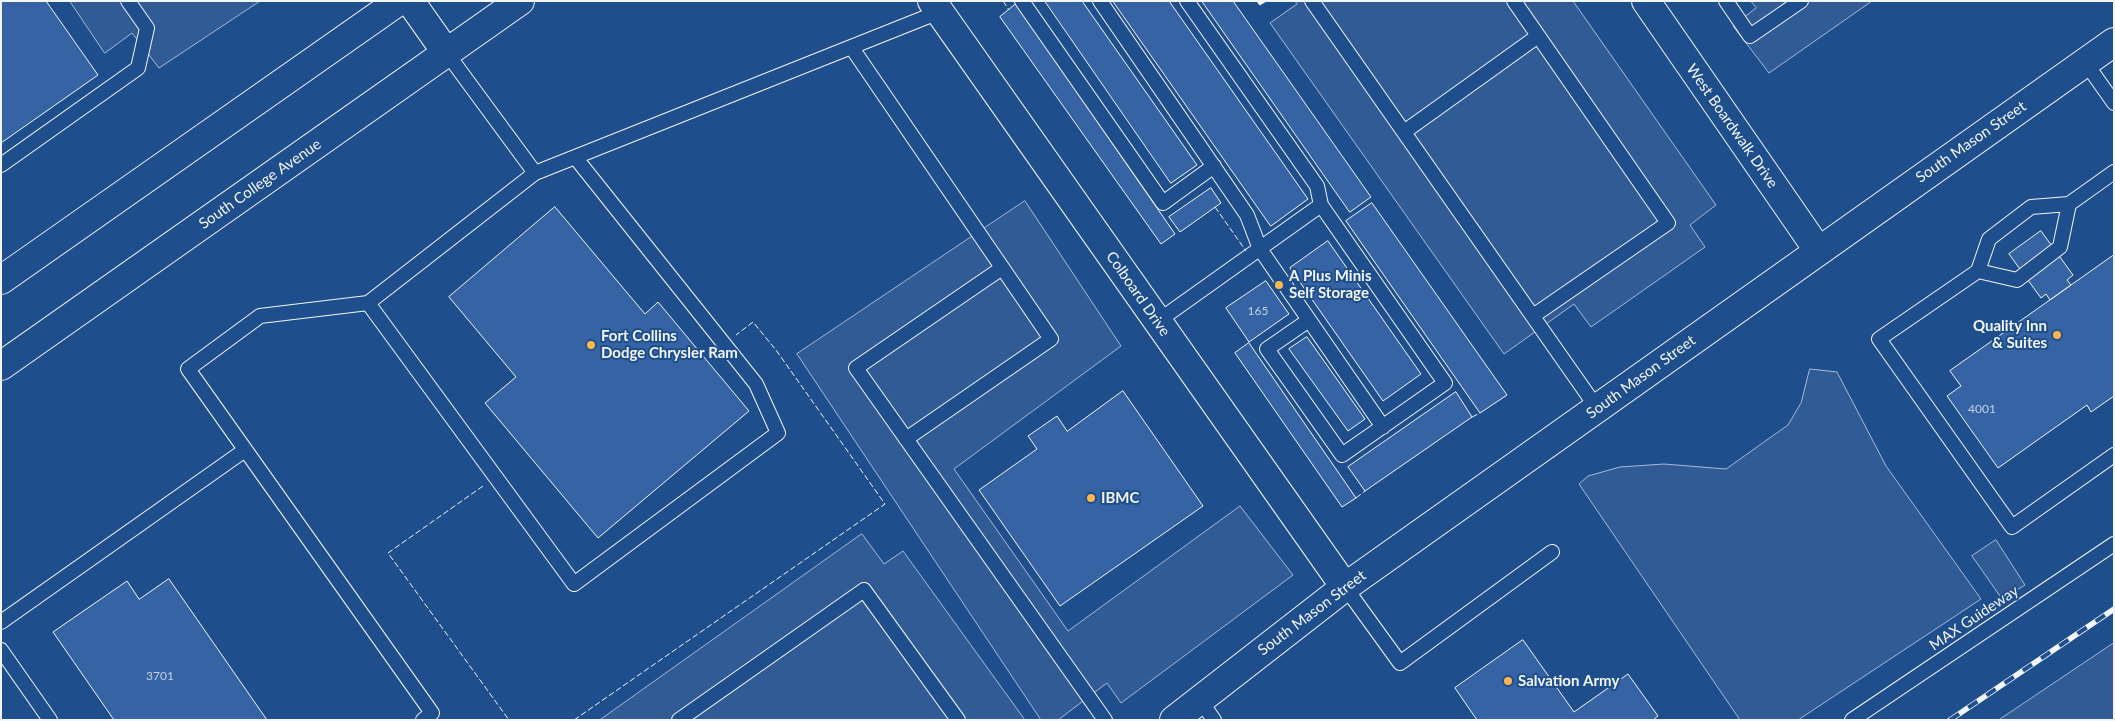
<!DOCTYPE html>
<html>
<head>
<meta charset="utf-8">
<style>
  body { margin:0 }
  #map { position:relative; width:2115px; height:721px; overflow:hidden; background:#1f4e8c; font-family:Lato,sans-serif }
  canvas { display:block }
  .frame { position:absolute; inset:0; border:2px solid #f2f6ff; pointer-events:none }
</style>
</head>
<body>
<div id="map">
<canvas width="2115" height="721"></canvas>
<div class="frame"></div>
</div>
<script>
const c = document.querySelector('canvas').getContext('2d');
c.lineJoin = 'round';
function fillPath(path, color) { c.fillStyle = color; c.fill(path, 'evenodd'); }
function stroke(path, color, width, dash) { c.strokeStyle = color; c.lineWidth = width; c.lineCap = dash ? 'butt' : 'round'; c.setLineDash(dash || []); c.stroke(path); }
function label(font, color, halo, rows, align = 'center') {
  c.font = font + ' Lato,sans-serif'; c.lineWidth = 4; c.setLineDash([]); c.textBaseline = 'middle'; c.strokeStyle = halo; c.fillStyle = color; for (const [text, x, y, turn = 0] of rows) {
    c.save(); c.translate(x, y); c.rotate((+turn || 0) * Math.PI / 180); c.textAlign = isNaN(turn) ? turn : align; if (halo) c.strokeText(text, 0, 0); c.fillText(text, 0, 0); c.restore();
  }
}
const built = new Path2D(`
  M 70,1 L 260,1 L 159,68 L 132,33 L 105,53 Z
  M 1295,1 L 1573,1 L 1716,205 L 1690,225 L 1705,247 L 1591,327 L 1574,304 L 1504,354 L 1270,23 L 1297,4 Z
  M 1751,1 L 1872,1 L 1769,73 L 1733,26 L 1756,8 Z
  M 1025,201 L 1121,346 L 954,469 L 1068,631 L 1240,506 L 1293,575 L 1121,703 L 1107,683 L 1058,720 L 1041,720 L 797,354 Z
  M 1810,369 L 1837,372 L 1886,466 L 1981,599 L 1798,720 L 1740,720 L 1579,484 L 1588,476 L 1620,467 L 1664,464 L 1726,469 L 1788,425 L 1801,403 Z
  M 862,534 L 884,564 L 903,551 L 1025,720 L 600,720 Z
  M 1996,540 L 2025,585 L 2002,599 L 1972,556 Z
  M 2114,643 L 2114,720 L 1999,720 Z`);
fillPath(built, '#305b95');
stroke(built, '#a8bbd7', 1);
const building = new Path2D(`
  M 1,1 L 46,1 L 98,75 L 1,143 Z
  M 1045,1 L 1082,1 L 1197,165 L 1171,183 Z
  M 1113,1 L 1169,1 L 1308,199 L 1271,226 Z
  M 1202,1 L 1233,1 L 1371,197 L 1350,212 Z
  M 1016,4 L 1175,234 L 1161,244 L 1000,17 Z
  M 1211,188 L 1221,203 L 1180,232 L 1169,217 Z
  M 1372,203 L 1507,395 L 1480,413 L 1346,221 Z
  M 555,207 L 645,314 L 658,302 L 749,411 L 598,538 L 485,403 L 516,377 L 449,297 Z
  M 2041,231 L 2073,275 L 2067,280 L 2071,285 L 2050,300 L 2046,294 L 2041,298 L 2009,254 Z
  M 1328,241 L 1421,374 L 1383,401 L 1290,268 Z
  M 2114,255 L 2114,396 L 2091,412 L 2087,405 L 1998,468 L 1947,396 L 1961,386 L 1950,371 Z
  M 1266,281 L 1289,314 L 1249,342 L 1226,308 Z
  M 1307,337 L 1365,419 L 1348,431 L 1289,349 Z
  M 1249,343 L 1356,498 L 1342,507 L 1235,353 Z
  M 1123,391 L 1203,506 L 1060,606 L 979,490 L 1037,449 L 1028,436 L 1057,416 L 1067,431 Z
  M 1456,392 L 1472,417 L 1365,491 L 1348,467 Z
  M 169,579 L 267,720 L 114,720 L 53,632 L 127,581 L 139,599 Z
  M 1523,640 L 1574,712 L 1628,674 L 1658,716 L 1653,720 L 1477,720 L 1455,688 Z`);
fillPath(building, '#3563a3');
stroke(building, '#f2f6ff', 1);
const lane = new Path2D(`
  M 1022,1 L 1163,203 L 1214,166
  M 1100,1 L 1247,215 L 1260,249 L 1383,427
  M 1187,1 L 1317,186 L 1321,205 L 1445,383 L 1342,455 L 1267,349 L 1309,320
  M 1312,1 L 1597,408
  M 1514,1 L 1668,223 L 1533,316
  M 1726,1 L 1750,36 L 1801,1
  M 852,48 L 1051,339 L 906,439
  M 446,52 L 535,173
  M 2085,62 L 2114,103
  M 1404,132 L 1538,36
  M 1,165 L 138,68 L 147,28 L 128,1
  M 2114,172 L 2069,204 L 2031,207 L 1989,239 L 1978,271 L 1879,339 L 2012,527 L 2114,455
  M 1002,268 L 856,368 L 1105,720
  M 1978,271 L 2017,280 L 2060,247 L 2069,204
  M 368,303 L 574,584 L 778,433 L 756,384 L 575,157
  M 1158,321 L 1321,205
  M 1345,587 L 1400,663 L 1552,552
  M 1,622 L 245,450
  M 1,650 L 50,720
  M 1200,700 L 1214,720
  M 423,720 L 432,713 L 188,369 L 260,316 L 368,303 L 535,173 L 939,12
  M 679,720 L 864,590 L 958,720
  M 1852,720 L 2114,544`);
const street = new Path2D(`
  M 410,1 L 446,52
  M 932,1 L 1345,587
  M 1646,1 L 1818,250
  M 1174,720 L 1345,587 L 2114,42`);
const highway = new Path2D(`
  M 1,280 L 399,1
  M 1,366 L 520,1`);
stroke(lane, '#f2f6ff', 16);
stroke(street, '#f2f6ff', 30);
stroke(highway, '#f2f6ff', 30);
stroke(lane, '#1f4e8c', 14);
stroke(street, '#1f4e8c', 28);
stroke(highway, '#1f4e8c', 28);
const rail = new Path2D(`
  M 1950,720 L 2114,609`);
stroke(rail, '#f2f6ff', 5.5);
stroke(rail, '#1f4e8c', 4, [11]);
stroke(new Path2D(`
  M 1003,1 L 1009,10
  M 1215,207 L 1246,251
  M 1472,417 L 1480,413
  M 483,486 L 388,553 L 509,720
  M 1356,498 L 1365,491
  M 574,720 L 885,504 L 776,350 L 753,322 L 736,335`), '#f2f6ff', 1, [6, 2.5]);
stroke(new Path2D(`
  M 1258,1 L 1260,4 L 1265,1`), '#f2f6ff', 2.5);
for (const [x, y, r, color] of [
  [1279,285,5,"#ffb74d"],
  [2057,335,5,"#ffb74d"],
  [591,345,5,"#ffb74d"],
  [1091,498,5,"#ffb74d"],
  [1508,681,5,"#ffb74d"]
]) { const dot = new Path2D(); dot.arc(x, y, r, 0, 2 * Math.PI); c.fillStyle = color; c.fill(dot); stroke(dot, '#1f4e8c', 2); }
label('12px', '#c3d1e8', null, [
  ["165",1258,311],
  ["4001",1982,409],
  ["3701",160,676]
]);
label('15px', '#f2f6ff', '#1f4e8c', [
  ["West Boardwalk Drive",1732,126,55],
  ["South Mason Street",1971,142,-35],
  ["South College Avenue",260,184,-35],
  ["Colboard Drive",1138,294,55],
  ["South Mason Street",1641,377,-36],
  ["South Mason Street",1312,613,-37],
  ["MAX Guideway",1974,618,-34]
]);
label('bold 15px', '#f2f6ff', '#1f4e8c', [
  ["A Plus Minis",1289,276],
  ["Self Storage",1289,293],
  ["Quality Inn",2047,326,"right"],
  ["& Suites",2047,343,"right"],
  ["Fort Collins",601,336],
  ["Dodge Chrysler Ram",601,353],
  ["IBMC",1101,498],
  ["Salvation Army",1518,681]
], 'left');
</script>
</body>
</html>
